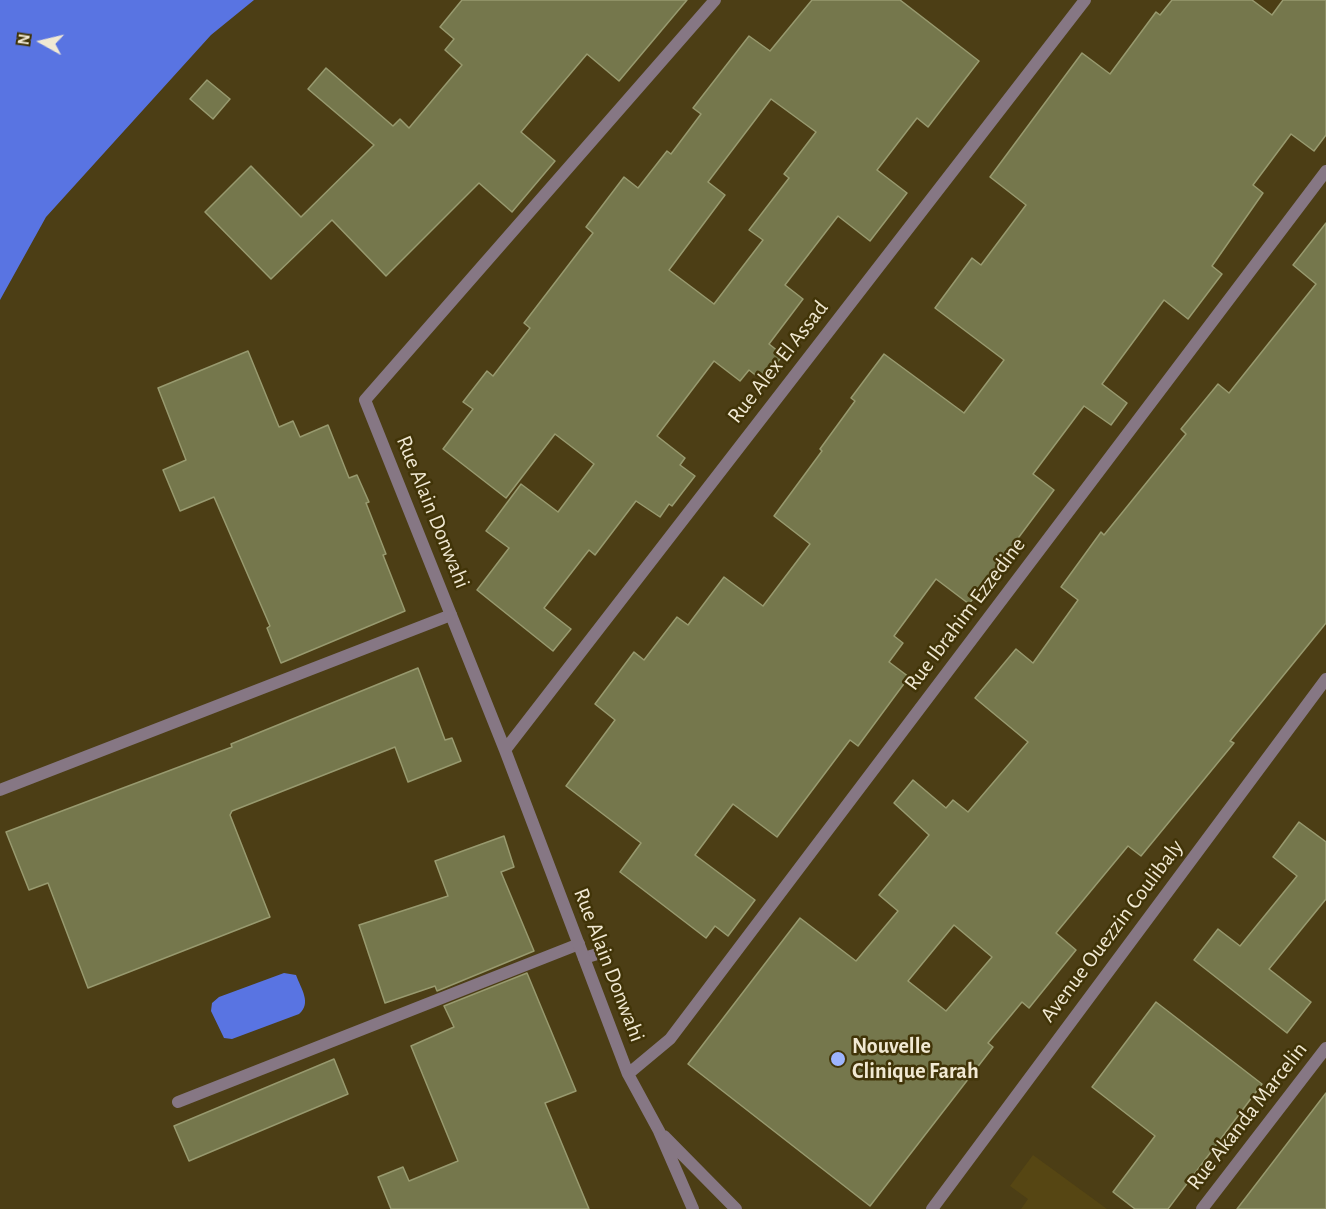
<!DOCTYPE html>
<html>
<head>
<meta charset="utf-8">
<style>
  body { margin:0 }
  #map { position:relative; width:1326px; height:1209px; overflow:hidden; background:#4c3e15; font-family:"Alegreya Sans",sans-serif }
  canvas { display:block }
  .north { position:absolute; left:12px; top:12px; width:60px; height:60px; -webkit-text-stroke:4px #413408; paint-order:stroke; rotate:278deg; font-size:16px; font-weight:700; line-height:24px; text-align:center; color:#f1e9d3 }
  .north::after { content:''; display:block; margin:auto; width:21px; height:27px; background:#f1e9d3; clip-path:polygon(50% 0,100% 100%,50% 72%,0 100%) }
</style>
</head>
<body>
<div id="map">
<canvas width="1326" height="1209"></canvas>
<div class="north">N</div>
</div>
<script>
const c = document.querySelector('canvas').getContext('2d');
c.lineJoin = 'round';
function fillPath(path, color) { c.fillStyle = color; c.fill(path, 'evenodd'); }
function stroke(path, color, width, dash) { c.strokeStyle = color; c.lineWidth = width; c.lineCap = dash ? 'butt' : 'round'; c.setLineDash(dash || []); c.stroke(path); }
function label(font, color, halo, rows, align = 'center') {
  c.font = font + ' "Alegreya Sans",sans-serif'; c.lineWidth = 5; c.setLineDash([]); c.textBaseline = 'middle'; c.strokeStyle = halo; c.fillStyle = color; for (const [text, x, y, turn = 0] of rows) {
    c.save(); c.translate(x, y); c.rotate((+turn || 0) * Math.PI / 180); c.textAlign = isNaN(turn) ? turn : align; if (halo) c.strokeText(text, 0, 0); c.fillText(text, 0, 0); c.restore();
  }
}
fillPath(new Path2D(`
  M 1033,1155 L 1107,1209 L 1021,1209 L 1028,1199 L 1010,1186 Z`), '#564613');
fillPath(new Path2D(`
  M 0,0 L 254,0 L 211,35 L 46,217 L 0,300 Z
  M 284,973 L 296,975 C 301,989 312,1003 299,1014 L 232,1039 L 224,1038 L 211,1011 L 212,1003 L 219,997 Z`), '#5974e2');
const building = new Path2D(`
  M 462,0 L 687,0 L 619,81 L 587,54 L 521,132 L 555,161 L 512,212 L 479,183 L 386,276 L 332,220 L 271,279 L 205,212 L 251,166 L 301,217 L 374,145 L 308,89 L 326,68 L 393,126 L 400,119 L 409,128 L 462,65 L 445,50 L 454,39 L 440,27 Z
  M 812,0 L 900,0 L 979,61 L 928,127 L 917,118 L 877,170 L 907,193 L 870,241 L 838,216 L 785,285 L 803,299 L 769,344 L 783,355 L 763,381 L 749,370 L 740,381 L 714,361 L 657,436 L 685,458 L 680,465 L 695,476 L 672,506 L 669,504 L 660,517 L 636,501 L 595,555 L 589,550 L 544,608 L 571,629 L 553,651 L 477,590 L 509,548 L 486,531 L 521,484 L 558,512 L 594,464 L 555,434 L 506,498 L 443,449 L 473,409 L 463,402 L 487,371 L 493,376 L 530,328 L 524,323 L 593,233 L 586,227 L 624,177 L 638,188 L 667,151 L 671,154 L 701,114 L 693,108 L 749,36 L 770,51 ZM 771,99 L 816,132 L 784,174 L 789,178 L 749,230 L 763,240 L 714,304 L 669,270 L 725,195 L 708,182 Z
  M 1172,0 L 1252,0 L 1272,15 L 1283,0 L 1326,0 L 1326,135 L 1314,151 L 1291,134 L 1253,185 L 1263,193 L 1212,266 L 1222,274 L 1188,319 L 1164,300 L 1102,384 L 1127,403 L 1111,425 L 1084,406 L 1033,474 L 1054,490 L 969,604 L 936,579 L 894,636 L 903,643 L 889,662 L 909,677 L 858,746 L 850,740 L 777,837 L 733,804 L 695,855 L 755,900 L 728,936 L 715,926 L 706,938 L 620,872 L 641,843 L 566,786 L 615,720 L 595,704 L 634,652 L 644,660 L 677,617 L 688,625 L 724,577 L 763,606 L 810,544 L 774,516 L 822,451 L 820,449 L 855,401 L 851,398 L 884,354 L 964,413 L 1004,360 L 935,308 L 972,258 L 981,265 L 1026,205 L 990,177 L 1082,53 L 1110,74 L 1156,12 L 1160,15 Z
  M 207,80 L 230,99 L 213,119 L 190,99 Z
  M 1326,223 L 1326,623 L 1230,741 L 1234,743 L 1141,856 L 1128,846 L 1056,933 L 1076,950 L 1029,1008 L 1022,1002 L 988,1043 L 993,1047 L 870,1206 L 688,1064 L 800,918 L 856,961 L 898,911 L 879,895 L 929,835 L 894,803 L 913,780 L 946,808 L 953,800 L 968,812 L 1028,742 L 975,698 L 1016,649 L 1033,663 L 1078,600 L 1061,587 L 1101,532 L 1104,535 L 1186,434 L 1181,429 L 1218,384 L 1229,393 L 1316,284 L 1293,265 ZM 954,925 L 992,957 L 946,1011 L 908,981 Z
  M 248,351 L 279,427 L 293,421 L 300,437 L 328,425 L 349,478 L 357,475 L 369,502 L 366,503 L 386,554 L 383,555 L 405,611 L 281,663 L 267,628 L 270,626 L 214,497 L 180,511 L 163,470 L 186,460 L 158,388 Z
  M 418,668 L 445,740 L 452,738 L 461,761 L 408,782 L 395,747 L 232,811 L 230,815 L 270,917 L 88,988 L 48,883 L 29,890 L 6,832 L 232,747 L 231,744 Z
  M 1299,822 L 1326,842 L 1326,899 L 1269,969 L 1311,1002 L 1287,1033 L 1194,960 L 1218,929 L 1240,946 L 1297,876 L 1273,857 Z
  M 504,836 L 514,867 L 501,872 L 534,951 L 437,991 L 435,986 L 385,1003 L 359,925 L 448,896 L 435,861 Z
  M 527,973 L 576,1091 L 545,1103 L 589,1209 L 391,1209 L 378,1177 L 403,1167 L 409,1181 L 458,1161 L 411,1046 L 454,1027 L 444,1006 Z
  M 1156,1002 L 1262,1084 L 1168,1209 L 1135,1209 L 1113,1192 L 1155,1136 L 1092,1087 Z
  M 334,1059 L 348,1094 L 189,1161 L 174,1126 Z
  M 1326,1093 L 1326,1209 L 1237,1209 Z`);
fillPath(building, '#75774c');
stroke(building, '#989a6f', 1.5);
stroke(new Path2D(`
  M 0,790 L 451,615
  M 584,958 L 604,952
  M 178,1102 L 579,944`), '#867784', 12);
stroke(new Path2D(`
  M 505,750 L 1085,0
  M 628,1074 L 670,1039 L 1326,171
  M 664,1136 L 736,1209
  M 693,1209 L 659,1131 L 628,1074 L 505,750 L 365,400 L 715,0
  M 1202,1209 L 1326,1048`), '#867784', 12);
stroke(new Path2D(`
  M 932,1209 L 1326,679`), '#867784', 12);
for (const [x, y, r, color] of [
  [838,1059,8,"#9db4fd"]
]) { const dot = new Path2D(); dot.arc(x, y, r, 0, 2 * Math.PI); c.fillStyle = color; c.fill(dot); stroke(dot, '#413408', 2); }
label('22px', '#f1e9d3', '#413408', [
  ["Rue Alex El Assad",778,362,-52],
  ["Rue Alain Donwahi",433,512,68],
  ["Rue Ibrahim Ezzedine",965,614,-53],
  ["Avenue Ouezzin Coulibaly",1112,931,-53],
  ["Rue Alain Donwahi",609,965,69],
  ["Rue Akanda Marcelin",1247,1116,-52]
]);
label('bold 22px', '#f1e9d3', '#413408', [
  ["Nouvelle",852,1046],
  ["Clinique Farah",852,1071]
], 'left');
</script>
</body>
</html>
